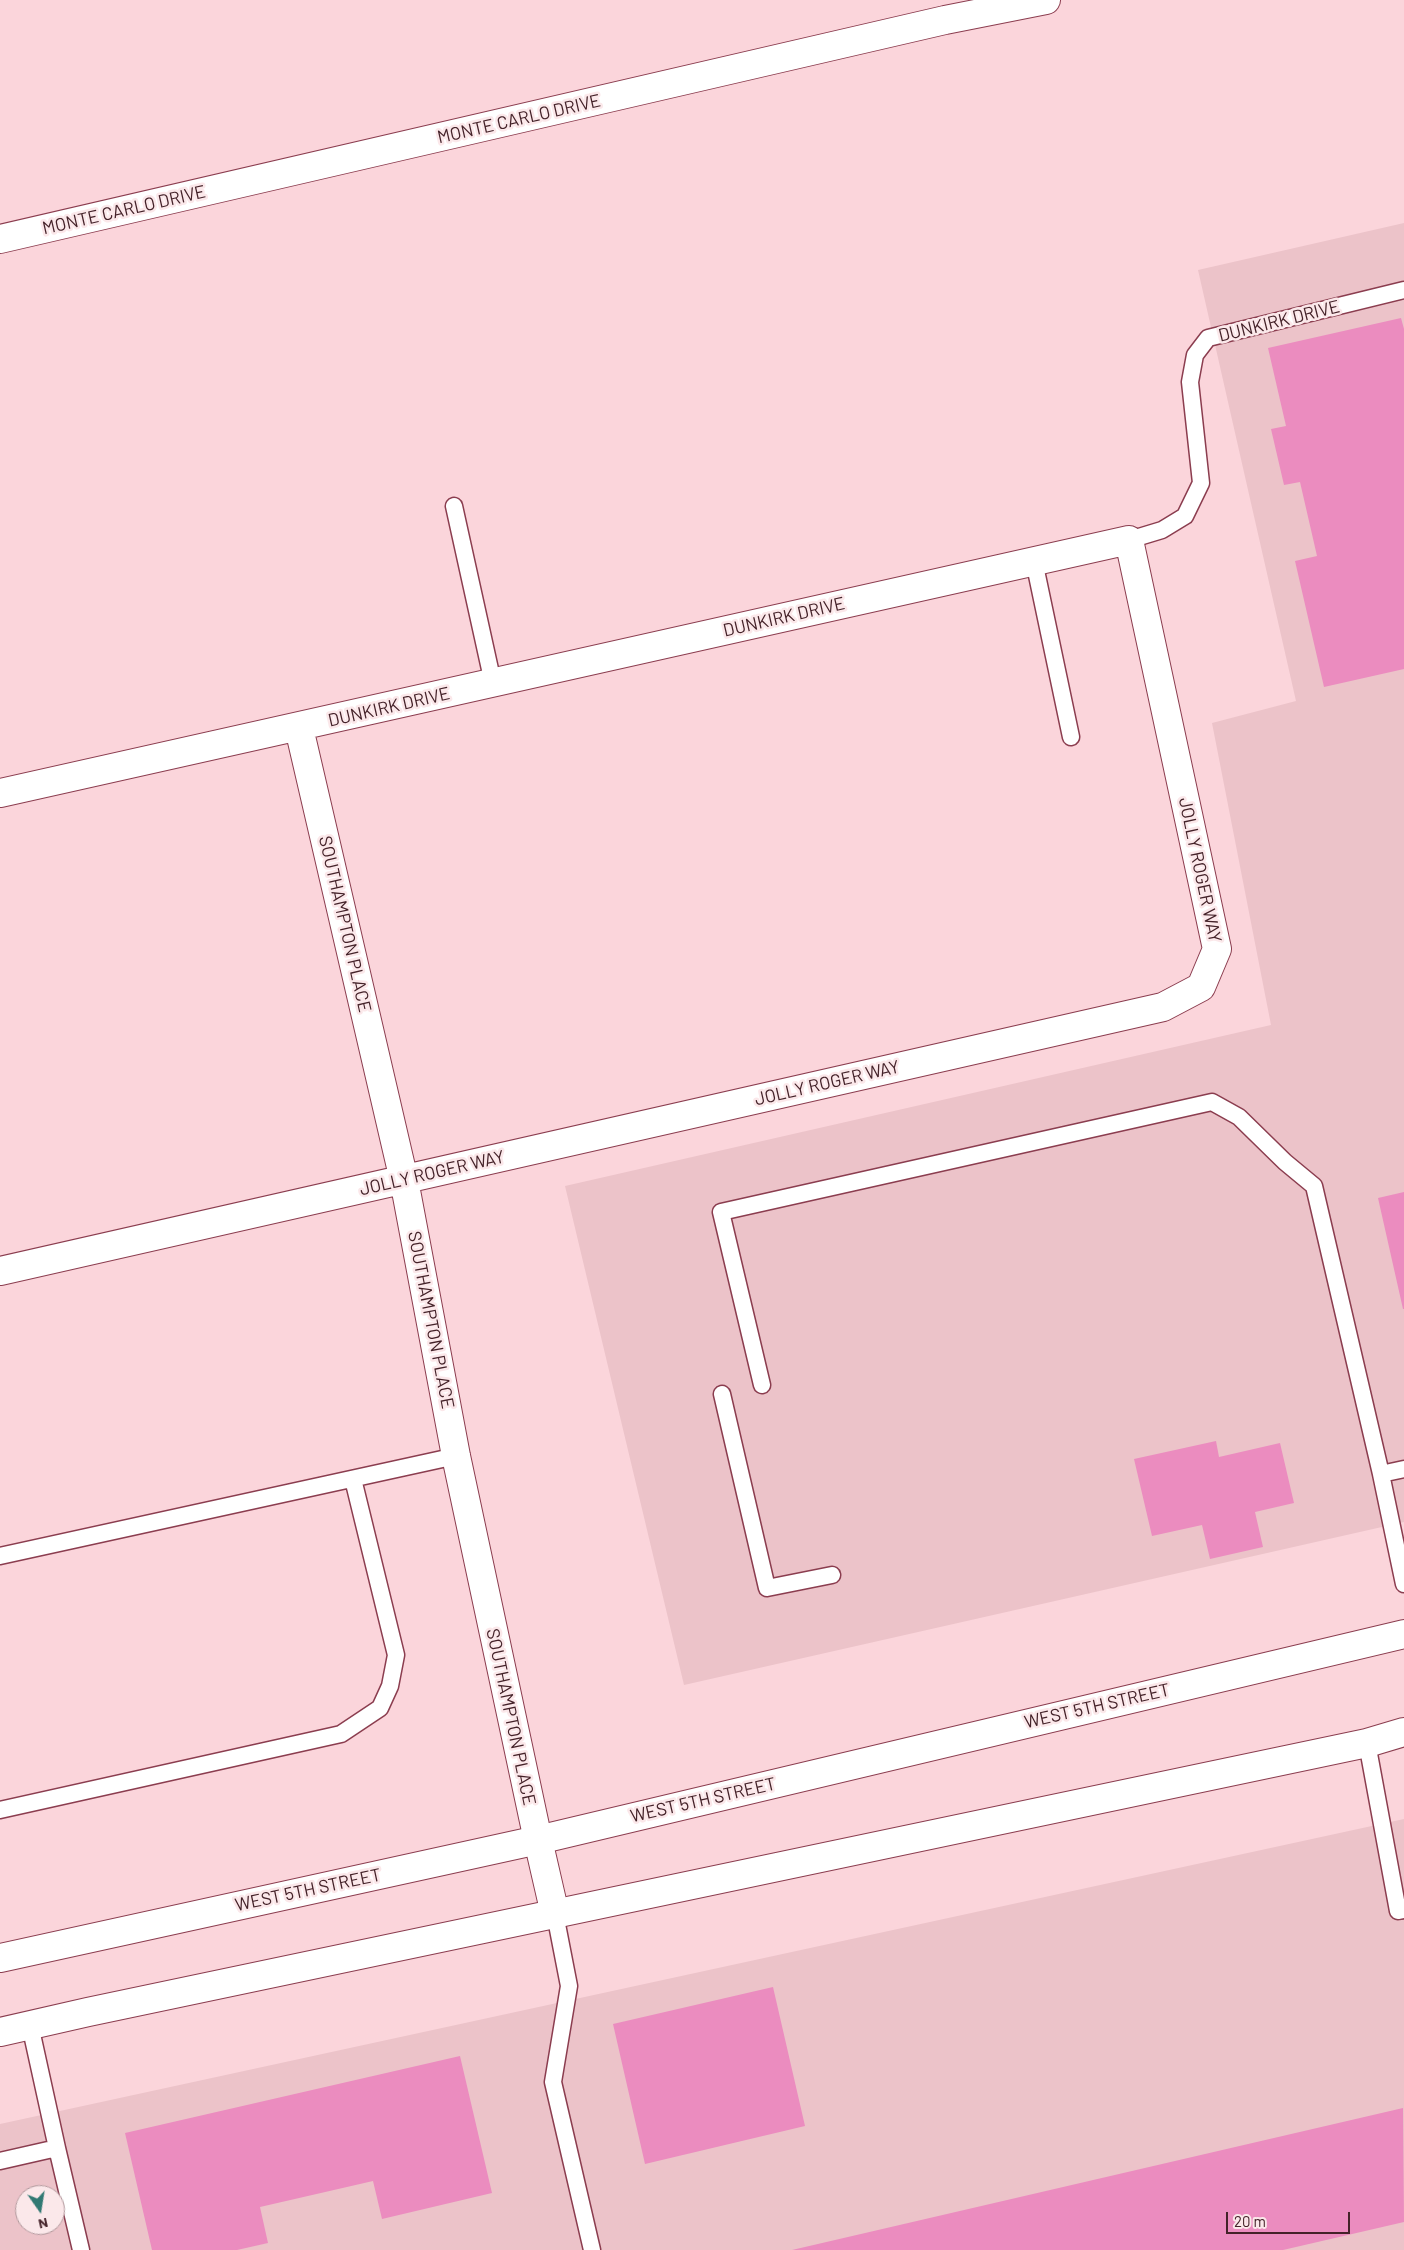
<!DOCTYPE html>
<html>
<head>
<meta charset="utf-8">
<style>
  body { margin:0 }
  #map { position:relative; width:1404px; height:2250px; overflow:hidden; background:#fbd5db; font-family:Barlow,sans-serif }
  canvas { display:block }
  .north { position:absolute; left:15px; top:2185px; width:50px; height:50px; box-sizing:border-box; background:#fbe8ea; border:1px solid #b2999d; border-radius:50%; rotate:167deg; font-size:14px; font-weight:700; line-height:20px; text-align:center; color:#442229 }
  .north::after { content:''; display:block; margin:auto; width:18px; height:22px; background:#317973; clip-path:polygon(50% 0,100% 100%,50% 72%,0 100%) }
  .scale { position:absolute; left:1226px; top:2212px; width:124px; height:22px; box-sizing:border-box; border:2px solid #442229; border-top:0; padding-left:6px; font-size:15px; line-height:18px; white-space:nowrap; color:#442229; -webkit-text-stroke:4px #fbe8ea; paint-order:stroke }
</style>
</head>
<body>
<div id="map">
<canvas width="1404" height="2250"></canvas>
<div class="north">N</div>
<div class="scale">20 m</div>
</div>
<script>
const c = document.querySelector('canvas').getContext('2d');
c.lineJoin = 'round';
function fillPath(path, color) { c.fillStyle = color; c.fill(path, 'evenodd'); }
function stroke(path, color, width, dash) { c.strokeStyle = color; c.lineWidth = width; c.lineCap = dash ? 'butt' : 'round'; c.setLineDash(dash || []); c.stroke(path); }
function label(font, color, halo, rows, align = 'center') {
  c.font = font + ' Barlow,sans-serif'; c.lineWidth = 5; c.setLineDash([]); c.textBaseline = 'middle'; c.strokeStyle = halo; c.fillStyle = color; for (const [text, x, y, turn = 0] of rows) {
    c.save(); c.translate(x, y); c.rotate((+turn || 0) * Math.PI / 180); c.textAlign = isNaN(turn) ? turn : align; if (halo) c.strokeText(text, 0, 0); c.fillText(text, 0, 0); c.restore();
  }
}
fillPath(new Path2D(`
  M 1404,223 L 1404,1522 L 684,1685 L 565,1186 L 1271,1025 L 1212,723 L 1296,701 L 1198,270 Z
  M 1404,1819 L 1404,2250 L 0,2250 L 0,2124 ZM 25,2195 L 55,2195 L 55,2225 L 25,2225 Z`), '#ecc3c9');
fillPath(new Path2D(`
  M 1401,318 L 1404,329 L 1404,669 L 1324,687 L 1295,561 L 1317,556 L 1300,482 L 1284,485 L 1271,429 L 1286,426 L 1268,348 Z
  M 1404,1192 L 1404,1309 L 1403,1309 L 1378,1198 Z
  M 1216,1441 L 1219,1457 L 1280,1443 L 1294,1503 L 1255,1512 L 1263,1547 L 1210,1559 L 1202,1525 L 1152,1536 L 1134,1459 Z
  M 773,1987 L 805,2126 L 645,2164 L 613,2024 Z
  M 460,2056 L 492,2193 L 382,2219 L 373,2181 L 260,2207 L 268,2243 L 237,2250 L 152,2250 L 125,2133 Z
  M 1403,2108 L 1404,2222 L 1283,2250 L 792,2250 Z`), '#eb8cbf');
const lane = new Path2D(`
  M 454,506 L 493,683
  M 1129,540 L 1162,530 L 1185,516 L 1201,483 L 1190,382 L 1195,355 L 1208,338 L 1404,290
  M 1034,561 L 1071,737
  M 762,1385 L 721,1212 L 1212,1102 L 1239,1117 L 1285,1162 L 1314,1186 L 1381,1474 L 1404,1584
  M 722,1394 L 767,1588 L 832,1575
  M 1381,1474 L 1404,1469
  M 0,1556 L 456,1456
  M 1367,1743 L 1398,1911 L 1404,1910
  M 0,1810 L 341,1734 L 380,1708 L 390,1686 L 396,1655 L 353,1479
  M 555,1914 L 569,1986 L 553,2082 L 592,2250
  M 57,2148 L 81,2250
  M 0,2161 L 57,2148 L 30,2025`);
const street = new Path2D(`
  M 0,239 L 945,20 L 1046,0
  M 299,728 L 404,1180 L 456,1456 L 538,1840 L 555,1914
  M 0,793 L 1129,540 L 1217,949 L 1201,987 L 1163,1007 L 0,1271`);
const secondary = new Path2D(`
  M 0,1958 L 538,1840 L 1404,1634
  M 0,2032 L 88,2012 L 1367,1743 L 1404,1732`);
stroke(lane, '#8b3d4f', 19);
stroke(street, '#8b3d4f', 30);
stroke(secondary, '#8b3d4f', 30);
stroke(lane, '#fff', 16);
stroke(street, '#fff', 28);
stroke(secondary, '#fff', 28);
label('18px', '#442229', '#fbe8ea', [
  ["MONTE CARLO DRIVE",519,119,-13],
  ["MONTE CARLO DRIVE",124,210,-13],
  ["DUNKIRK DRIVE",1279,321,-14],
  ["DUNKIRK DRIVE",784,617,-13],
  ["DUNKIRK DRIVE",389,707,-13],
  ["JOLLY ROGER WAY",1200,870,78],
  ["SOUTHAMPTON PLACE",345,924,77],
  ["JOLLY ROGER WAY",827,1083,-13],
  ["JOLLY ROGER WAY",432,1173,-13],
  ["SOUTHAMPTON PLACE",431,1320,79],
  ["WEST 5TH STREET",1097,1706,-13],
  ["SOUTHAMPTON PLACE",511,1717,78],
  ["WEST 5TH STREET",703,1800,-13],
  ["WEST 5TH STREET",308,1890,-12]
]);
</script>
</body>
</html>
